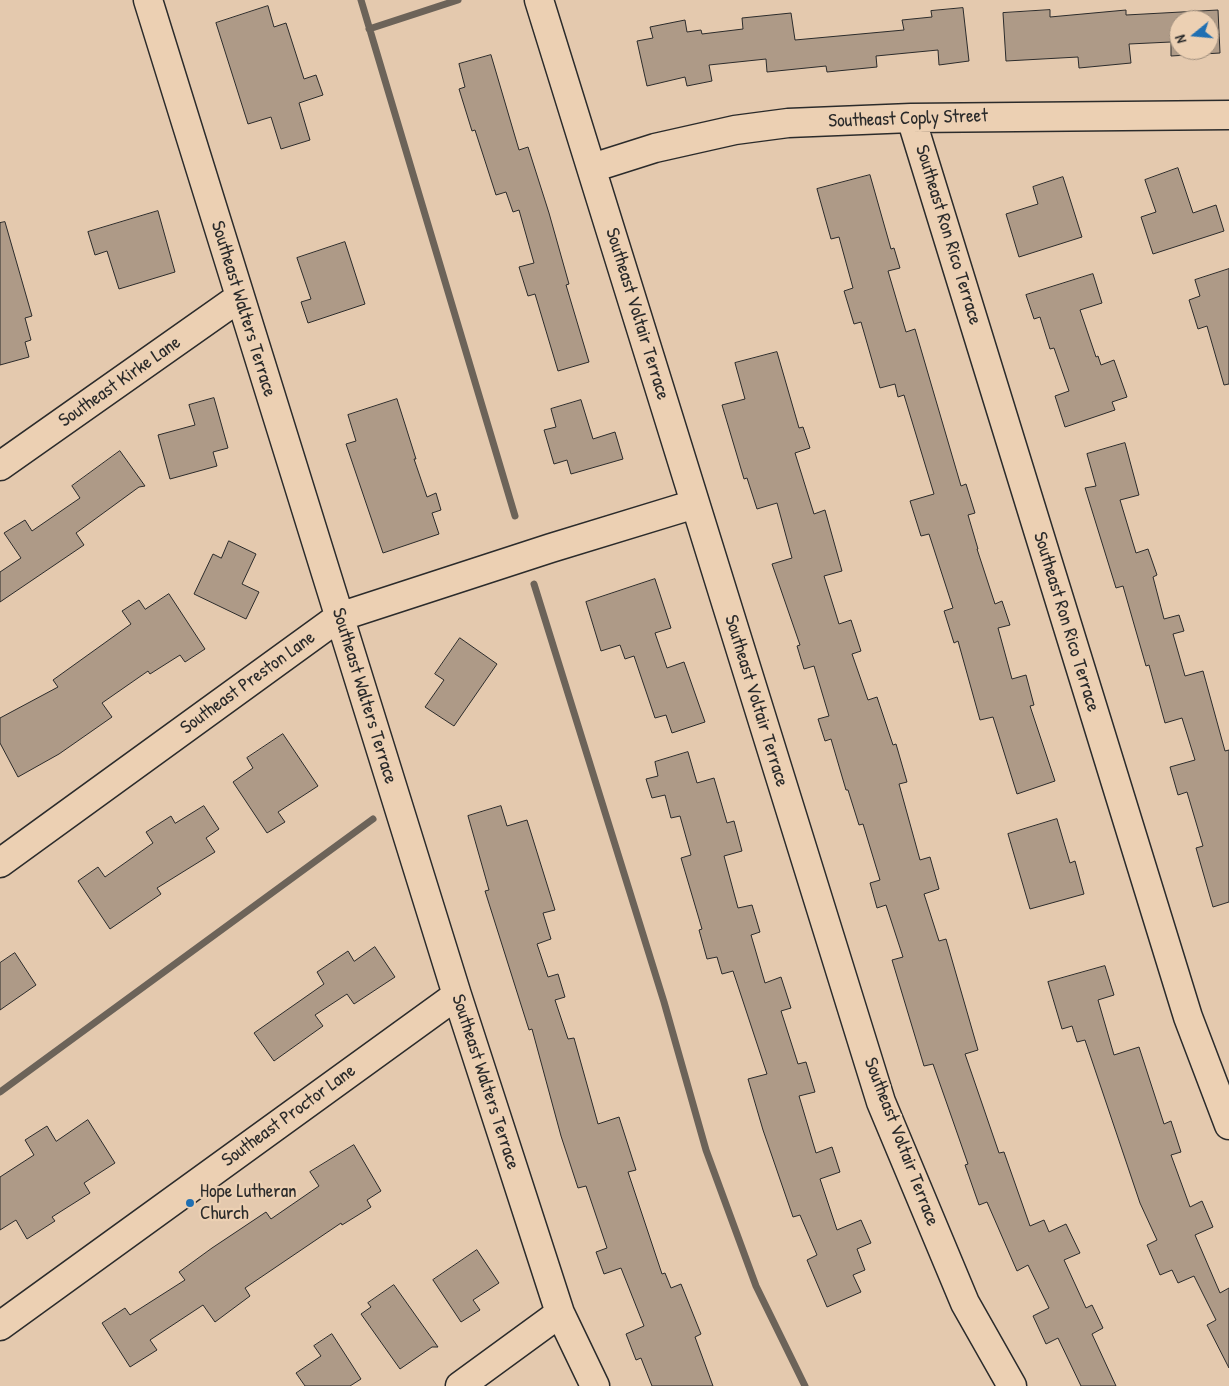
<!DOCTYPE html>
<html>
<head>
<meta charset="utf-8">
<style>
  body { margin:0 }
  #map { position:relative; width:1229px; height:1386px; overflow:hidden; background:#e4c9ae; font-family:"Patrick Hand",sans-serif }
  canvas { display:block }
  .north { position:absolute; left:1169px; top:10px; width:50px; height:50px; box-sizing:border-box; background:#ecd0b3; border:1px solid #9f8e7d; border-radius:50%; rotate:253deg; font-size:14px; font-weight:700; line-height:20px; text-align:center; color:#2b2b2b }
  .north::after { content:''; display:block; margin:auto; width:18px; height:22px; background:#1f6fb2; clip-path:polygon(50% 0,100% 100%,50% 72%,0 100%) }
</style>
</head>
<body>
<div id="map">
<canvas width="1229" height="1386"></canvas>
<div class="north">N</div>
</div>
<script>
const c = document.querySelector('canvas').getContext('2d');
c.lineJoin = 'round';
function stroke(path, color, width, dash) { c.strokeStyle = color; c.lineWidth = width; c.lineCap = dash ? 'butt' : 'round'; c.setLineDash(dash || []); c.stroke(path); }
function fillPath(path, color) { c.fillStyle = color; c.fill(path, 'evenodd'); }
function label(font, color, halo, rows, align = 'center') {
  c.font = font + ' "Patrick Hand",sans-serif'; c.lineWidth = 4.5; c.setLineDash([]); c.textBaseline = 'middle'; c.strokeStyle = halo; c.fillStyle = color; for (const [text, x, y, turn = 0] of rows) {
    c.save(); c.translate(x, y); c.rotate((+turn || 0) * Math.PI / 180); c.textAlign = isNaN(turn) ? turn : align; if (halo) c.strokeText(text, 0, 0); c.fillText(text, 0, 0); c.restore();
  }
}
stroke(new Path2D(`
  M 361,0 L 515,516
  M 369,29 L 458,0
  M 534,584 L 664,1002 L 706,1150 L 756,1286 L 805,1386
  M 0,1092 L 373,819`), '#6c6359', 7);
const building = new Path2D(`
  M 268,6 L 274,27 L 286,23 L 304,79 L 316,75 L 323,95 L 299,103 L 310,140 L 281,149 L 271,117 L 248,124 L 216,23 Z
  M 963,8 L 969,61 L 939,65 L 938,50 L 876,56 L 877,67 L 827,72 L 826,66 L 767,72 L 766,59 L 709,65 L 712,81 L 687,86 L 685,77 L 647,86 L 637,41 L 653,38 L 650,27 L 685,20 L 687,32 L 701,30 L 702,34 L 743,29 L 742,18 L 791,13 L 795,40 L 904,30 L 902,20 L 932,17 L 931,11 Z
  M 1050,10 L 1050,17 L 1126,10 L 1126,15 L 1218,10 L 1220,53 L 1171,56 L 1171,42 L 1129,44 L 1131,63 L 1079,68 L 1078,57 L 1006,61 L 1003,13 ZM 1179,20 L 1209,20 L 1209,50 L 1179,50 Z
  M 491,55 L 519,150 L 528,147 L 549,213 L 569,284 L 566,285 L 589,362 L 558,371 L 535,294 L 528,296 L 519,267 L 534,263 L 519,210 L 513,212 L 506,192 L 496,195 L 475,130 L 472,131 L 459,89 L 465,87 L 459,64 Z
  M 1178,168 L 1193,213 L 1216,205 L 1224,231 L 1153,254 L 1141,217 L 1156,212 L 1145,180 Z
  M 870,175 L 891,249 L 894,248 L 900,268 L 888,271 L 906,332 L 915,329 L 961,486 L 966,484 L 975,513 L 968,515 L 978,549 L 977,549 L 995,604 L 1002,601 L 1010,625 L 998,628 L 1012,679 L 1026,675 L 1034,705 L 1030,706 L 1055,781 L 1017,794 L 993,717 L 980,720 L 958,641 L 954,643 L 944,611 L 953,608 L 929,534 L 921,536 L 910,501 L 934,494 L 904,395 L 898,397 L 895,384 L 880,388 L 861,322 L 854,324 L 844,291 L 853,288 L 839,237 L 831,239 L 817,189 Z
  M 1063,177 L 1082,237 L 1019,257 L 1006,214 L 1038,204 L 1033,187 Z
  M 158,211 L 175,272 L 119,289 L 107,251 L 95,255 L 88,232 Z
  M 5,222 L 32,316 L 25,318 L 31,340 L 25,342 L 29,357 L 0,365 L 0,223 Z
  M 345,242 L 365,304 L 308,323 L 301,302 L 311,299 L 297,258 Z
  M 1229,269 L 1229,384 L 1224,385 L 1207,326 L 1198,329 L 1189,300 L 1200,296 L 1195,280 Z
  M 1093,274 L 1102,303 L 1080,310 L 1096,357 L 1098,356 L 1101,365 L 1114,360 L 1127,397 L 1112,402 L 1115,410 L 1065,427 L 1055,396 L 1069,391 L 1054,348 L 1050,349 L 1040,317 L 1034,319 L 1026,295 Z
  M 777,352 L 799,428 L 803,427 L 810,448 L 795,453 L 814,514 L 825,510 L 842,571 L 824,576 L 839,624 L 851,620 L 861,651 L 852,654 L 868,700 L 877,697 L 893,745 L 896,744 L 907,782 L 899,784 L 920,860 L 930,857 L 939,889 L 924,894 L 939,941 L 946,939 L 978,1050 L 965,1054 L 999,1153 L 1004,1152 L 1030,1226 L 1044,1220 L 1049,1232 L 1066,1224 L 1080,1253 L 1064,1260 L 1086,1308 L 1092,1305 L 1103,1328 L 1092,1334 L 1116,1386 L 1081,1386 L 1058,1338 L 1046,1344 L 1033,1316 L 1049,1308 L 1028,1265 L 1017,1271 L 987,1202 L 979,1205 L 965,1165 L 968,1164 L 933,1064 L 924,1066 L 892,960 L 903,957 L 886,905 L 877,908 L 870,883 L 880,880 L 863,824 L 859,825 L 848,790 L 846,790 L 831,739 L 825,741 L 818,719 L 829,716 L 814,666 L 804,669 L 797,646 L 800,645 L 772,564 L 792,558 L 777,503 L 757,509 L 747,478 L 744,479 L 722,405 L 745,399 L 735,363 Z
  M 214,398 L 228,448 L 213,452 L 217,466 L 170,479 L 158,435 L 195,425 L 189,405 Z
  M 397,399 L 416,459 L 414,459 L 427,497 L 436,493 L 441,510 L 432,513 L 439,534 L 383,553 L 346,444 L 356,441 L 348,415 Z
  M 581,400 L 593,439 L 615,432 L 623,459 L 571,474 L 567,460 L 554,464 L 544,430 L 556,427 L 551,409 Z
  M 1125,443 L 1139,495 L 1120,500 L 1136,553 L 1148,549 L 1157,575 L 1153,577 L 1164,619 L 1179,615 L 1184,631 L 1173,634 L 1185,676 L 1203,671 L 1225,751 L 1229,750 L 1229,902 L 1213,907 L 1196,848 L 1203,846 L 1187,792 L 1178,795 L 1170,767 L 1195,760 L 1182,718 L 1165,723 L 1149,665 L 1146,666 L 1123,586 L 1116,588 L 1085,488 L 1096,486 L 1087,454 Z
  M 120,451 L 145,486 L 139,487 L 76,533 L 84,545 L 0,602 L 0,572 L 21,558 L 4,533 L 25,520 L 32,531 L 80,498 L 72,486 Z
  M 229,541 L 256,554 L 242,584 L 259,592 L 246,619 L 194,594 L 213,554 L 221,558 Z
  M 655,579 L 671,628 L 655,633 L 667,668 L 684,662 L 705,722 L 672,733 L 666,715 L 655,718 L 634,656 L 625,659 L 620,645 L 601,651 L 586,602 Z
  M 169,594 L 205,649 L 185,662 L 180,655 L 150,674 L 148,671 L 102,703 L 112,717 L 59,754 L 18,777 L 0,743 L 0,718 L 58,687 L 53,680 L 131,624 L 122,611 L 139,600 L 145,609 Z
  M 460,638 L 497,664 L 454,726 L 425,707 L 444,680 L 435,674 Z
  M 283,734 L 318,786 L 278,812 L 285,822 L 267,833 L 233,782 L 253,768 L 247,758 Z
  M 688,752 L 697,783 L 714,778 L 727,823 L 734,821 L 742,851 L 724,856 L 738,908 L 752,905 L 760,932 L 751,935 L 765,983 L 781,977 L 791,1008 L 781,1011 L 798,1064 L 806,1062 L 815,1092 L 799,1096 L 816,1153 L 832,1147 L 840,1172 L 820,1179 L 837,1230 L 861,1220 L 871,1243 L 857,1249 L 865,1270 L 853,1275 L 861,1292 L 827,1307 L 807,1260 L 817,1255 L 800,1215 L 793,1217 L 763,1130 L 748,1079 L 767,1074 L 733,971 L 722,974 L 717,957 L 707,959 L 699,930 L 702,929 L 681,858 L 691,855 L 680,816 L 671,818 L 665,795 L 652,798 L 646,779 L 658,776 L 655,762 Z
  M 204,806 L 219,829 L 206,838 L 215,852 L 157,888 L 161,894 L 110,929 L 78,881 L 98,867 L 105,877 L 153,843 L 146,832 L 171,816 L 175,823 Z
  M 501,806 L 507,826 L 527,820 L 555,910 L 543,913 L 551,939 L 537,944 L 548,977 L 558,974 L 565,997 L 555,1000 L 568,1039 L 574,1038 L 598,1124 L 619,1117 L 636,1170 L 628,1172 L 662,1274 L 665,1273 L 671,1288 L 681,1284 L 701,1334 L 695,1337 L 713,1386 L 652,1386 L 641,1358 L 636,1360 L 626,1334 L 644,1326 L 621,1268 L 604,1274 L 596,1252 L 607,1248 L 586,1186 L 578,1188 L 561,1136 L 532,1029 L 529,1030 L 485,891 L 489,890 L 468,816 Z
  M 1057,819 L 1070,863 L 1075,861 L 1084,894 L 1030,909 L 1008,834 Z
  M 375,947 L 395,977 L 354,1004 L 347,994 L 315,1015 L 323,1026 L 274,1061 L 254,1033 L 324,984 L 317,972 L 348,951 L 354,961 Z
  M 15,953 L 36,985 L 0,1010 L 0,963 Z
  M 1105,966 L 1114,995 L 1098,1000 L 1114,1055 L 1139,1047 L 1164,1124 L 1171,1121 L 1181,1152 L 1171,1155 L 1190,1207 L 1202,1201 L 1213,1227 L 1195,1235 L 1220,1293 L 1229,1288 L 1229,1368 L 1207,1325 L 1216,1320 L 1194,1276 L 1178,1283 L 1172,1270 L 1160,1275 L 1147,1245 L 1157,1240 L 1140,1203 L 1085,1040 L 1077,1042 L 1072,1026 L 1062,1029 L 1048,982 Z
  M 88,1120 L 115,1163 L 84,1183 L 90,1193 L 52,1217 L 55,1221 L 27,1239 L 16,1220 L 0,1230 L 0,1177 L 34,1155 L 25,1140 L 47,1126 L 56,1141 Z
  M 354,1145 L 381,1191 L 367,1200 L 371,1207 L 342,1225 L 341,1223 L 245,1288 L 250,1296 L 215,1322 L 203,1305 L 150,1340 L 157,1350 L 130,1367 L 102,1323 L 125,1308 L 130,1315 L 185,1280 L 179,1272 L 212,1248 L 266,1212 L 271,1219 L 319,1186 L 310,1172 Z
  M 477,1250 L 499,1283 L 473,1300 L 480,1310 L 461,1322 L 433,1280 Z
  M 394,1285 L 438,1347 L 432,1347 L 400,1369 L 361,1314 L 371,1307 L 368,1303 Z
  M 332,1334 L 361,1379 L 350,1386 L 305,1386 L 296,1373 L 321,1356 L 314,1346 Z`);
fillPath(building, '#ae9a87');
stroke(building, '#2b2b2b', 1);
const minor = new Path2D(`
  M 148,0 L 457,995 L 560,1313 L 595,1386
  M 539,0 L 881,1102 L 965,1303 L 1012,1386
  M 911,118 L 1188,1017 L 1229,1125
  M 592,168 L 655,148 L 735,130 L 788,123 L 911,118 L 1229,115
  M 0,466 L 240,297
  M 0,863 L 339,617 L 551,548 L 695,504
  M 0,1326 L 457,995
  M 460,1386 L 560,1313`);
stroke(minor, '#2b2b2b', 31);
stroke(minor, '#ecd0b3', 28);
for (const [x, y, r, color] of [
  [190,1203,5,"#1f6fb2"]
]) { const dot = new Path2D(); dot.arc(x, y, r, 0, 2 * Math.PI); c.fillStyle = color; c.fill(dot); stroke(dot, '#ecd0b3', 2); }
label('19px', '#2b2b2b', '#ecd0b3', [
  ["Southeast Coply Street",908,119,-2],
  ["Southeast Ron Rico Terrace",948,235,73],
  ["Southeast Walters Terrace",243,309,73],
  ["Southeast Voltair Terrace",637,314,73],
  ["Southeast Kirke Lane",120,382,-35],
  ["Southeast Ron Rico Terrace",1066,622,73],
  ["Southeast Preston Lane",248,683,-36],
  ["Southeast Walters Terrace",364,696,73],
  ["Southeast Voltair Terrace",756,701,73],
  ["Southeast Walters Terrace",485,1082,72],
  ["Southeast Proctor Lane",289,1116,-36],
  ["Southeast Voltair Terrace",901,1142,69]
]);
label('19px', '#2b2b2b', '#ecd0b3', [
  ["Hope Lutheran",200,1192],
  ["Church",200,1214]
], 'left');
</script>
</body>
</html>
